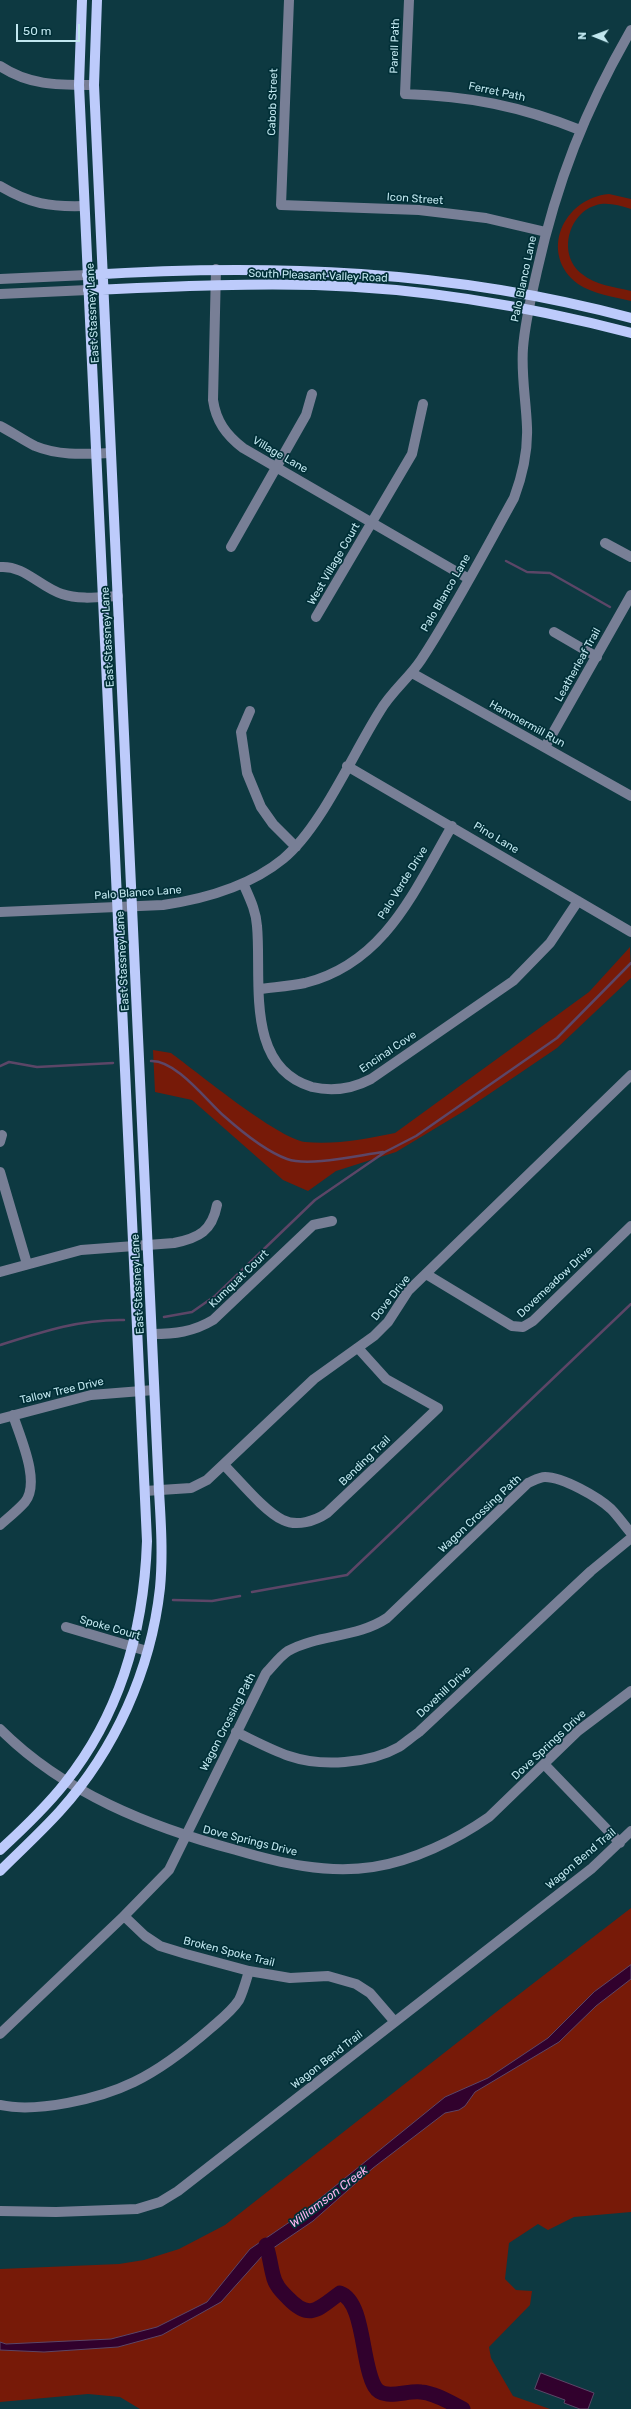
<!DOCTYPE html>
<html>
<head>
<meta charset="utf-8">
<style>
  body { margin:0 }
  #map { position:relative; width:631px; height:2409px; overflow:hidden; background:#0d3941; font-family:Rubik,sans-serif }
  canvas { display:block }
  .north { position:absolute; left:575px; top:16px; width:40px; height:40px; -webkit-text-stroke:3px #002f37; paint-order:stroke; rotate:271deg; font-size:11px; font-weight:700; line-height:16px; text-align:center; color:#c1e7ef }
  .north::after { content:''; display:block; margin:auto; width:14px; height:18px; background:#c1e7ef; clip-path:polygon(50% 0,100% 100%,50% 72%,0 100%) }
  .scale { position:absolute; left:16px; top:24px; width:64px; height:18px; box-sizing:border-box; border:2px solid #c1e7ef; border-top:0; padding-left:5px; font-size:12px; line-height:14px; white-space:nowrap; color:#c1e7ef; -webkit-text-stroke:3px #002f37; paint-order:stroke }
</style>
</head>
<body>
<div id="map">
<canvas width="631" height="2409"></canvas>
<div class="north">N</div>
<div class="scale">50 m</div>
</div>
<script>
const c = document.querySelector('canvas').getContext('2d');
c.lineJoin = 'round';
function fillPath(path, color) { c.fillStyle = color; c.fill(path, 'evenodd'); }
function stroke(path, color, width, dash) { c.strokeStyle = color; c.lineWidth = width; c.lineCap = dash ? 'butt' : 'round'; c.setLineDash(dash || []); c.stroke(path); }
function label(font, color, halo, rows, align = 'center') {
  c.font = font + ' Rubik,sans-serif'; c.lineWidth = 3.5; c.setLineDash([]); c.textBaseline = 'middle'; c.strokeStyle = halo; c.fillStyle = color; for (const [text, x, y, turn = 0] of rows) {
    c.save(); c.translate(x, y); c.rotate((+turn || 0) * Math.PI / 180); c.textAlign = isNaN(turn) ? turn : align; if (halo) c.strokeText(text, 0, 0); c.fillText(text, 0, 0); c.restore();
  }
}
fillPath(new Path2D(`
  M 609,194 L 631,199 L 631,209 C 621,206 611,203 601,204 C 569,209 556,254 582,274 C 595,285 615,287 631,291 L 631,301 C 614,297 593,294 578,284 C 538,254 563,198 609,194 Z
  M 630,947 L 631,978 L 557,1048 L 464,1111 L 396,1152 L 336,1171 L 308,1191 L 283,1180 L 192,1100 L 155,1092 L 153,1050 L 171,1053 C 197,1072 277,1138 305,1142 C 335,1145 366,1139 395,1133 L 589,992 Z
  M 631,1908 L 631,2212 L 574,2217 L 548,2230 L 538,2224 L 509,2243 L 505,2279 L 516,2290 L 532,2291 L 530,2305 L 489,2347 L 491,2358 L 513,2396 L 550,2409 L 140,2409 L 120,2397 L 88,2394 L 0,2402 L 0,2269 L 119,2264 L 144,2260 L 179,2249 L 225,2225 L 500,2009 Z`), '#771a08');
const water = new Path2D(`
  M 631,1965 L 631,1979 L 596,2006 L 559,2042 L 475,2092 L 465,2106 L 459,2110 L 445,2113 L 373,2168 L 313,2221 L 263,2255 L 221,2302 L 162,2335 L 118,2347 L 44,2352 L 0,2350 L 0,2342 L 6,2344 L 111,2339 L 157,2327 L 207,2302 L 250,2249 L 297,2217 L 445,2097 L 488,2078 L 548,2038 L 594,1992 Z
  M 541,2373 L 594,2393 L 588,2409 L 580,2409 L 564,2403 L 565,2400 L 535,2389 Z`);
fillPath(water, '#31012d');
stroke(water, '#5c4667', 1);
stroke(new Path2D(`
  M 506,561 L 527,572 L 550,573 L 610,607
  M 151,1061 C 176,1060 206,1100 224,1116 C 242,1132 265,1151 287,1159 C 309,1167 359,1155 383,1152
  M 0,1066 L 9,1062 L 37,1067 L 113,1063
  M 164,1317 L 192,1312 L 215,1296 L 315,1200 L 385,1152 L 416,1136 L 557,1038 L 631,963
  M 0,1345 C 41,1332 80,1319 124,1320
  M 252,1592 L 347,1575 L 631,1304
  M 173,1600 L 212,1601 L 240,1596`), '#5c4667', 2.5);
stroke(new Path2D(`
  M 266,2245 C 270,2257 270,2264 273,2275 C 275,2285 281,2291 288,2298 C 310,2321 318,2309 340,2293 C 365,2302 361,2364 375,2387 C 383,2401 407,2390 421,2392 C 435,2393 451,2403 463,2409`), '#31012d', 15);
stroke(new Path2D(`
  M 289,0 L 281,205 L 419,210 L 486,218 L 546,232
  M 409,0 L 405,94 C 469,96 520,106 580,130
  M 0,66 C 30,86 59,85 94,85
  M 0,186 C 30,204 50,207 84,206
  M 216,269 L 213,400 C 216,421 226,435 243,448 L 469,579
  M 0,279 L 87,275
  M 0,294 L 88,290
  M 0,426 C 12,432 23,440 35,446 C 59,456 85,454 111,453
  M 605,543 L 631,557
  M 231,547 L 306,415 L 312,394
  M 0,567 C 24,565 40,587 62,594 C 79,600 100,597 118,596
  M 316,617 L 412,454 L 423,404
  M 554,632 L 597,657
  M 412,673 L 631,796
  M 250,711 L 241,732 L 247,773 L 261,807 L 273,824 L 296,847
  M 545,747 L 631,595
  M 347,766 L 631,932
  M 243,883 C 249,897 256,910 257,926 C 262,979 244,1067 312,1087 C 333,1092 352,1089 371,1079 L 513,981 L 550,943 L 578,901
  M 0,912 L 163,905 C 204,899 250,886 283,859 C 321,828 352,755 380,711 C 391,692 409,678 421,660 C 455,608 484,552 514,498 C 523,474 528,452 527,427 C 526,400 521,375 523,348 C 525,322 531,297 537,271 C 557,181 585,110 631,30
  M 260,989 C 275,987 291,986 305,983 C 385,963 414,891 452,826
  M 0,1142 L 2,1135
  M 0,1172 L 27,1264
  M 0,1272 L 81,1250 L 174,1243 C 199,1238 212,1231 217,1205
  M 426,1274 L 512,1326 L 523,1327 L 533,1321 L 631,1226
  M 152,1334 C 175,1334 193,1332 213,1320 L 313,1225 L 332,1221
  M 0,1419 L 91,1395 L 154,1390
  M 224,1465 C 239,1480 265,1512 283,1520 C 297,1527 315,1521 327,1513 L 438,1408 L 386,1379 L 358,1348
  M 145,1491 L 191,1488 L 207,1480 L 314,1379 L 374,1336 L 388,1322 L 408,1291 L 631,1075
  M 0,1525 C 8,1518 18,1510 25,1502 C 41,1482 20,1437 13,1415
  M 66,1627 L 147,1651
  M 0,1729 C 64,1793 150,1827 236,1850 C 280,1863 326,1874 373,1867 C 413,1861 456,1840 489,1817 L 578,1731 L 631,1691
  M 236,1732 C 253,1740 271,1750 289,1756 C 321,1767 369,1764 399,1747 C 406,1742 412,1737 419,1732 L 591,1571 L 631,1538
  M 544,1764 L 620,1843
  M 124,1916 L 145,1936 L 160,1946 L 186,1954 L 249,1971 L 290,1978 L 328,1976 L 356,1984 L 370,1993 L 395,2022
  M 0,2034 L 124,1916 L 169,1870 L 266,1673 C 273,1666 279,1657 288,1651 C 319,1634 357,1638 387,1618 L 528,1483 C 533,1481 539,1477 545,1477 C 563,1477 598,1497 611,1509 C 618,1516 624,1525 631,1533
  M 0,2105 C 37,2113 99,2099 134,2082 C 161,2069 188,2048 211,2028 C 220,2020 232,2011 239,2000 C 243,1992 246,1981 249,1971
  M 0,2211 L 56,2212 L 137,2209 L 160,2202 L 178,2191 L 591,1869 L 631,1831`), '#787f96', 10);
stroke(new Path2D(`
  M 87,275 C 270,263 453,270 631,318
  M 88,290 C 164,287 239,283 315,285 C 421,288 528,306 631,333
  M 0,1850 C 23,1829 46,1807 65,1783 C 121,1713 144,1628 147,1541 L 79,85 L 82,0
  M 0,1871 C 20,1851 41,1832 60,1811 C 115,1750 151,1670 160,1588 C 163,1556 161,1523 159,1491 L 94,85 L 97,0`), '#bdcbfb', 10);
label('11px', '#c1e7ef', '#002f37', [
  ["Parell Path",395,46,-88],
  ["Ferret Path",497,92,12],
  ["Cabob Street",273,102,-88],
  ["Icon Street",415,199,4],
  ["South Pleasant Valley Road",318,276,2],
  ["Palo Blanco Lane",524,279,-78],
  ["East Stassney Lane",93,313,-93],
  ["Village Lane",280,455,30],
  ["West Village Court",334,564,-60],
  ["Palo Blanco Lane",446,593,-60],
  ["East Stassney Lane",108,637,-93],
  ["Leatherleaf Trail",578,665,-61],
  ["Hammermill Run",527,724,29],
  ["Pino Lane",496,838,31],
  ["Palo Verde Drive",403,883,-58],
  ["Palo Blanco Lane",138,893,-4],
  ["East Stassney Lane",123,961,-93],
  ["Encinal Cove",388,1052,-34],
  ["Kumquat Court",239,1279,-44],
  ["Dovemeadow Drive",555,1282,-43],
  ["East Stassney Lane",138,1284,-93],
  ["Dove Drive",391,1298,-51],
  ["Tallow Tree Drive",62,1391,-13],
  ["Bending Trail",365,1461,-44],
  ["Wagon Crossing Path",480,1514,-43],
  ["Spoke Court",110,1628,16],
  ["Dovehill Drive",444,1692,-43],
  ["Wagon Crossing Path",228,1722,-63],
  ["Dove Springs Drive",549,1745,-43],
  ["Dove Springs Drive",250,1841,14],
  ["Wagon Bend Trail",581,1859,-40],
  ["Broken Spoke Trail",229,1952,14],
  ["Wagon Bend Trail",327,2060,-38]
]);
label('italic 12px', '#fcb4f0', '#002f37', [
  ["Williamson Creek",329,2197,-37]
]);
</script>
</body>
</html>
